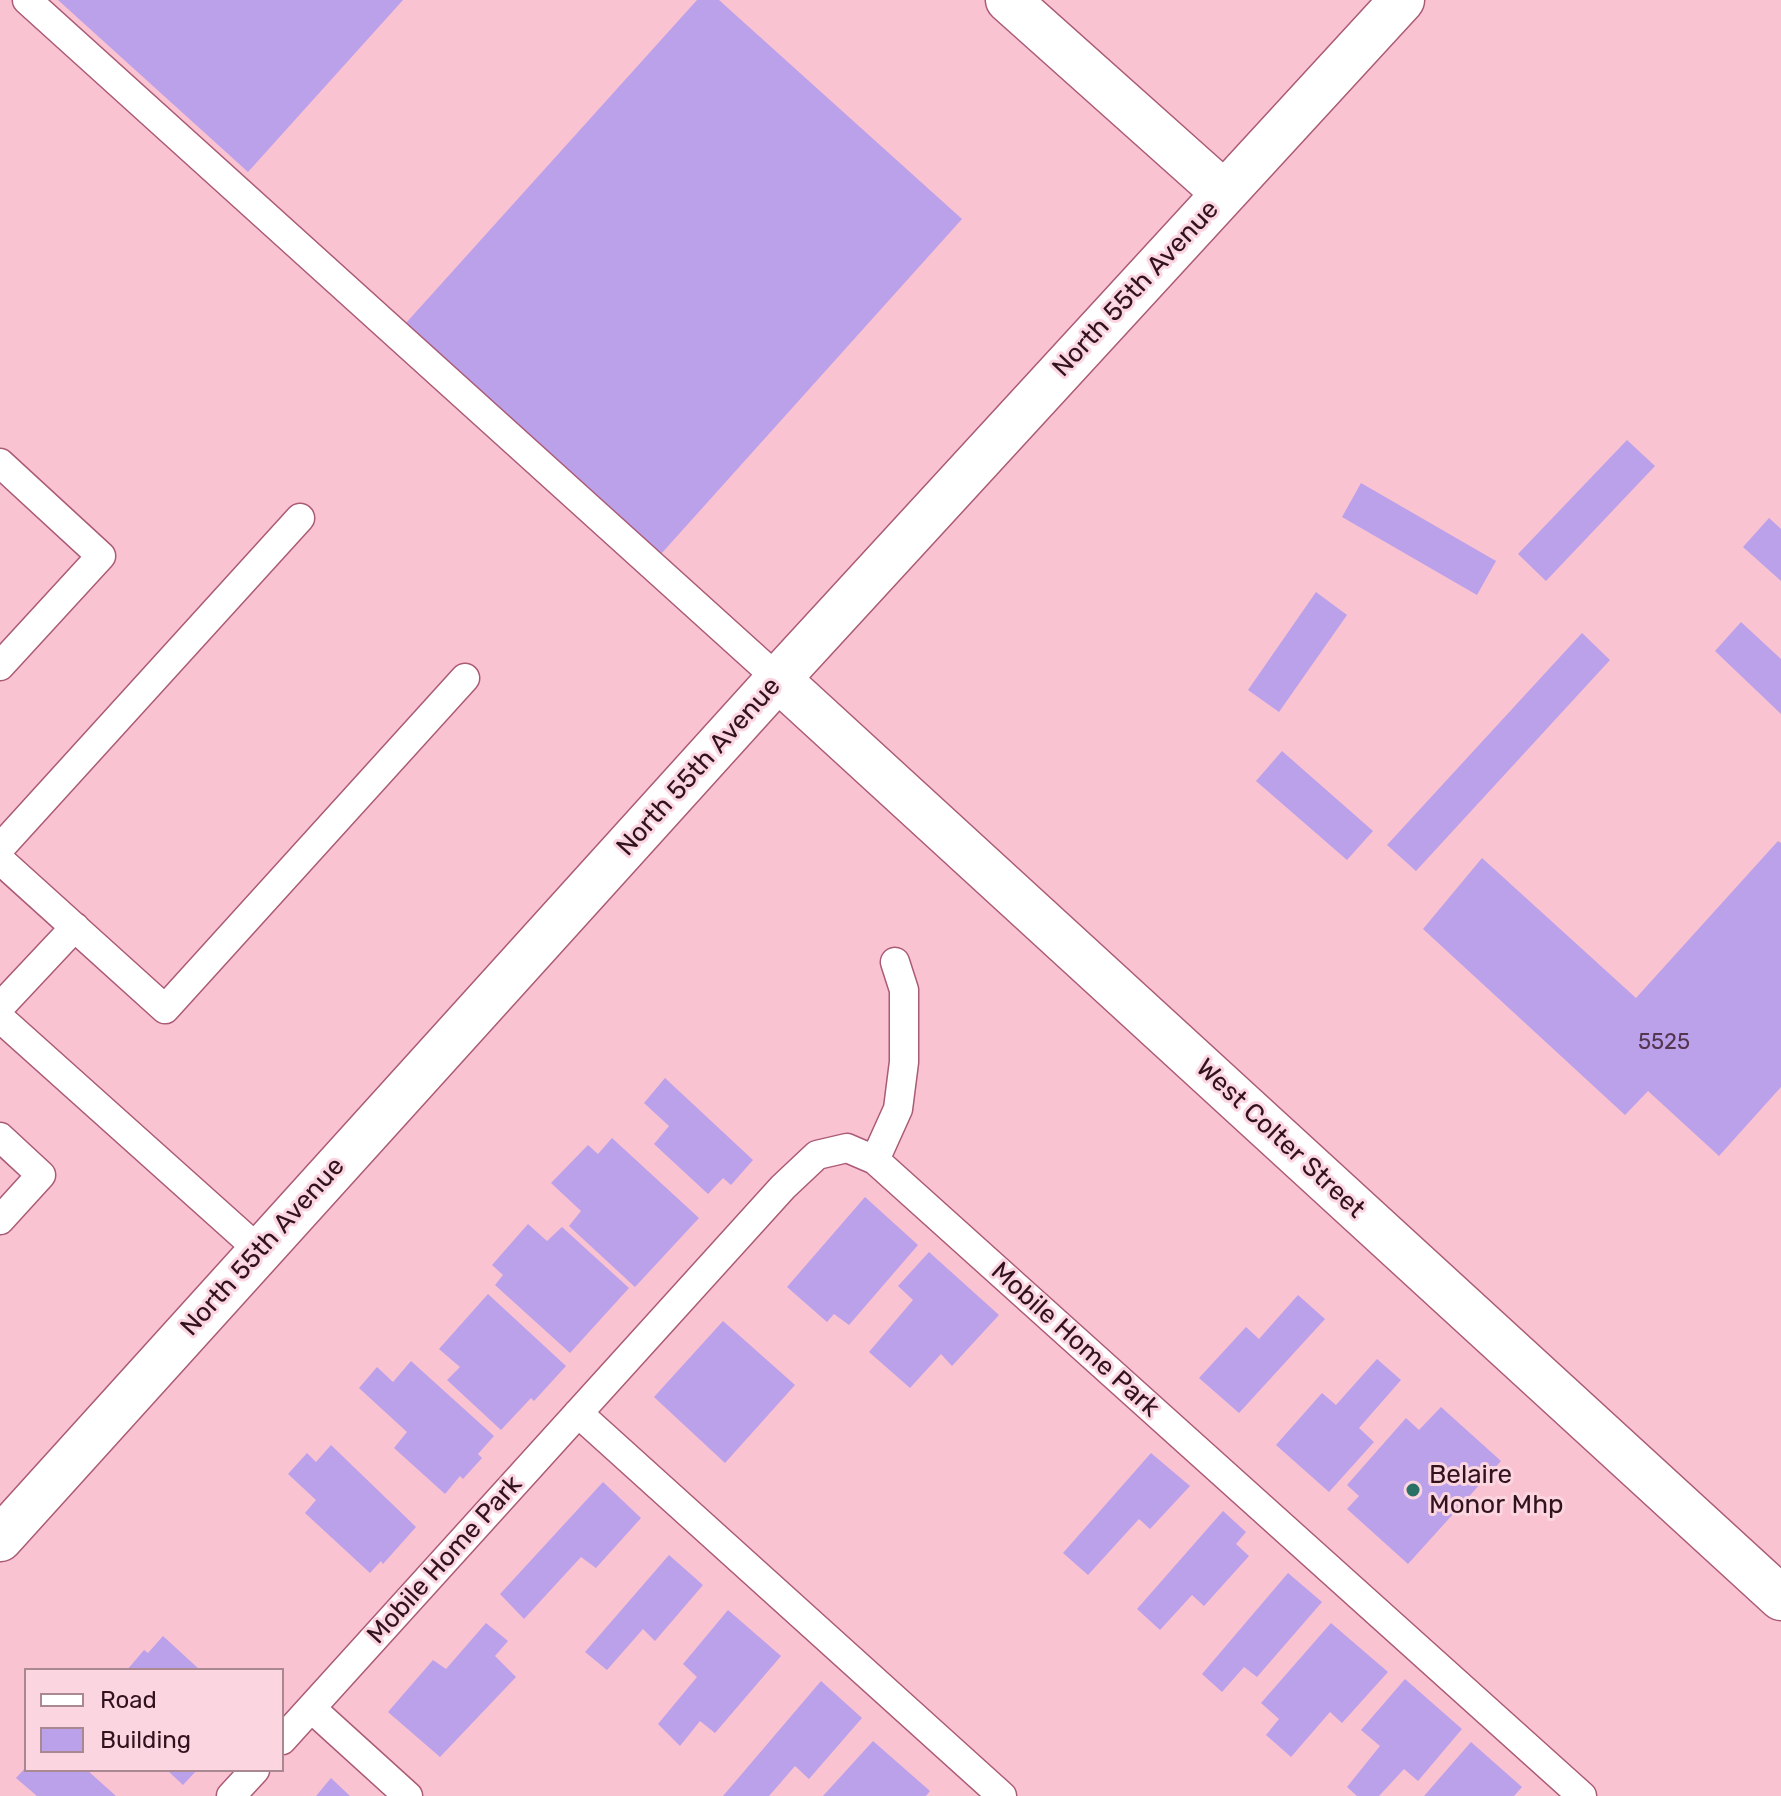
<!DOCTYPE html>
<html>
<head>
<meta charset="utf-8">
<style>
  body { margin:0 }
  #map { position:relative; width:1781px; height:1796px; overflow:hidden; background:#fac3d2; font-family:Rubik,sans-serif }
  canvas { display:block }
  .legend { position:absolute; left:24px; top:1668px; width:260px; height:104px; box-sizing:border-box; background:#fbd6e0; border:2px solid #aa8892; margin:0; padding:10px 14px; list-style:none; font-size:24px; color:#31121d }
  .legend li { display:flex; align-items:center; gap:16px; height:40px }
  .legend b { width:40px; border:2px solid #aa8892 }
</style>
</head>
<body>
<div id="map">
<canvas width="1781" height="1796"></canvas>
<ul class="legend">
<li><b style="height:10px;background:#fff"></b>Road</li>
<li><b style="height:22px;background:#bba0ea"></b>Building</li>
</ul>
</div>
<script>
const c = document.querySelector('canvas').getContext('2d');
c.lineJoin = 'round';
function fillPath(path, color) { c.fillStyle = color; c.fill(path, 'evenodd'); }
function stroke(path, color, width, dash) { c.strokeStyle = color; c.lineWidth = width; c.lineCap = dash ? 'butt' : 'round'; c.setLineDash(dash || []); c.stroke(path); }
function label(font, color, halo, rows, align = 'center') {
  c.font = font + ' Rubik,sans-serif'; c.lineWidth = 6; c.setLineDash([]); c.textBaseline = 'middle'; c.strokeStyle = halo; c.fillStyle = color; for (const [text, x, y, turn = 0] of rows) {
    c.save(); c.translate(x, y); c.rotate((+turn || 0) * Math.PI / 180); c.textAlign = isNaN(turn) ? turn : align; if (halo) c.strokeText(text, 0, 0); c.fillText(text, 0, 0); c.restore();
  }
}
fillPath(new Path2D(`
  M 58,0 L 403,0 L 248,172 Z
  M 697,0 L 719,0 L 962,219 L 661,554 L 406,323 Z
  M 1627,440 L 1655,466 L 1546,581 L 1518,554 Z
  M 1361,483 L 1496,561 L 1477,595 L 1342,517 Z
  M 1769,518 L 1781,529 L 1781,581 L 1743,547 Z
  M 1316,592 L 1347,615 L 1279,712 L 1248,690 Z
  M 1741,622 L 1781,659 L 1781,714 L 1715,651 Z
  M 1582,633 L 1610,660 L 1416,871 L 1387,845 Z
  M 1282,751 L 1373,831 L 1347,860 L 1256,781 Z
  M 1778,841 L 1781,843 L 1781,1087 L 1719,1156 L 1648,1091 L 1625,1115 L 1423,929 L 1482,858 L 1636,998 Z
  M 665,1078 L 753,1160 L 731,1185 L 723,1178 L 708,1194 L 654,1144 L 669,1126 L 644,1103 Z
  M 612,1138 L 699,1218 L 635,1287 L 569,1226 L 581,1211 L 551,1183 L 588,1145 L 598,1154 Z
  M 865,1197 L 918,1245 L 849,1325 L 834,1314 L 827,1322 L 787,1287 Z
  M 528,1224 L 547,1241 L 562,1227 L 629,1288 L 570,1353 L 495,1285 L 503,1275 L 492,1265 Z
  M 929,1252 L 999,1315 L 952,1366 L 941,1354 L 910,1388 L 869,1352 L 913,1300 L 898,1286 Z
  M 488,1294 L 566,1366 L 534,1401 L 531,1398 L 501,1430 L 447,1380 L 460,1367 L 439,1349 Z
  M 1298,1295 L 1325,1319 L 1239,1413 L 1199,1378 L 1246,1327 L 1259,1339 Z
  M 723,1321 L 795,1385 L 725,1463 L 654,1397 Z
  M 1377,1359 L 1401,1380 L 1359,1428 L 1374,1442 L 1329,1492 L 1276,1445 L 1322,1393 L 1336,1405 Z
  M 411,1361 L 494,1436 L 478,1454 L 482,1458 L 463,1479 L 460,1476 L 445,1494 L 394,1448 L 407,1432 L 359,1388 L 377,1367 L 393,1382 Z
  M 1441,1407 L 1501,1461 L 1408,1564 L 1347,1509 L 1359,1496 L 1347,1485 L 1406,1418 L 1419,1430 Z
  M 331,1445 L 416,1527 L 383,1564 L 381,1561 L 370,1573 L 305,1513 L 316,1500 L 288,1474 L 307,1453 L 316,1462 Z
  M 1151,1453 L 1190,1486 L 1150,1529 L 1139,1519 L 1088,1575 L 1063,1553 Z
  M 603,1482 L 641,1518 L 596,1568 L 581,1557 L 524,1619 L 500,1594 Z
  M 1223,1511 L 1246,1532 L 1236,1544 L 1249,1556 L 1204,1606 L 1192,1595 L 1160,1630 L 1137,1609 Z
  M 669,1555 L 703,1585 L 655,1641 L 643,1629 L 607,1670 L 585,1652 Z
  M 1288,1573 L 1322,1602 L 1257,1677 L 1244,1667 L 1222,1692 L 1202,1674 Z
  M 728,1610 L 781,1656 L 715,1733 L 700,1721 L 680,1746 L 658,1724 L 697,1677 L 683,1664 Z
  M 486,1623 L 508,1641 L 495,1656 L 516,1677 L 440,1757 L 388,1712 L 433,1660 L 446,1669 Z
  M 1331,1623 L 1388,1672 L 1342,1723 L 1330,1712 L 1291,1757 L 1266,1735 L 1279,1719 L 1261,1703 Z
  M 163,1636 L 200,1670 L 127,1670 L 144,1650 L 148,1653 Z
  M 1405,1679 L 1462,1729 L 1418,1781 L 1404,1769 L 1379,1796 L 1357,1796 L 1347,1787 L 1380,1746 L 1361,1730 Z
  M 821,1681 L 862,1718 L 809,1779 L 795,1766 L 769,1796 L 723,1796 Z
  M 873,1741 L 930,1791 L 926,1796 L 823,1796 Z
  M 1471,1742 L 1522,1787 L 1514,1796 L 1424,1796 Z
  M 26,1767 L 26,1770 L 87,1770 L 116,1796 L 37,1796 L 16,1778 Z
  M 167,1770 L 197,1770 L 183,1785 Z
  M 331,1778 L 350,1796 L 316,1796 Z`), '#bba0ea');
const lane = new Path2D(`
  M 27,0 L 778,679
  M 0,463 L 101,556 L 0,666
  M 0,848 L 300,518
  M 0,860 L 165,1009 L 465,678
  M 0,1007 L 75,927
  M 0,1018 L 260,1251
  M 0,1137 L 41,1175 L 0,1220
  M 875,1160 L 898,1109 L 904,1062 L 904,990 L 895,962
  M 578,1413 L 1002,1796
  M 311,1708 L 408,1796
  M 282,1740 L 783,1187 L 817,1155 L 847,1148 L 875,1160 L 1582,1796
  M 231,1796 L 255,1770`);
const street = new Path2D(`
  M 1008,0 L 1224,193
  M 778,679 L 1781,1598`);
const secondary = new Path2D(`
  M 0,1539 L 778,679 L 1402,0`);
stroke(lane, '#aa5b75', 31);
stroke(street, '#aa5b75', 47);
stroke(secondary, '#aa5b75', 47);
stroke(lane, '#fff', 28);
stroke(street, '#fff', 44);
stroke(secondary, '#fff', 44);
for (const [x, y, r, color] of [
  [1413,1490,8,"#2b7065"]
]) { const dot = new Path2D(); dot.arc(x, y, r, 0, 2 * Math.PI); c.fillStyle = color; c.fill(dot); stroke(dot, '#fbd6e0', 3); }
label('22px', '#543650', null, [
  ["5525",1664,1043]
]);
label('26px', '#31121d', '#fbd6e0', [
  ["North 55th Avenue",1136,289,-47],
  ["North 55th Avenue",699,767,-48],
  ["West Colter Street",1280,1139,43],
  ["North 55th Avenue",263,1247,-48],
  ["Mobile Home Park",1075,1340,42],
  ["Mobile Home Park",445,1560,-48]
]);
label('26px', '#31121d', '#fbd6e0', [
  ["Belaire",1429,1475],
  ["Monor Mhp",1429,1505]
], 'left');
</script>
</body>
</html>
